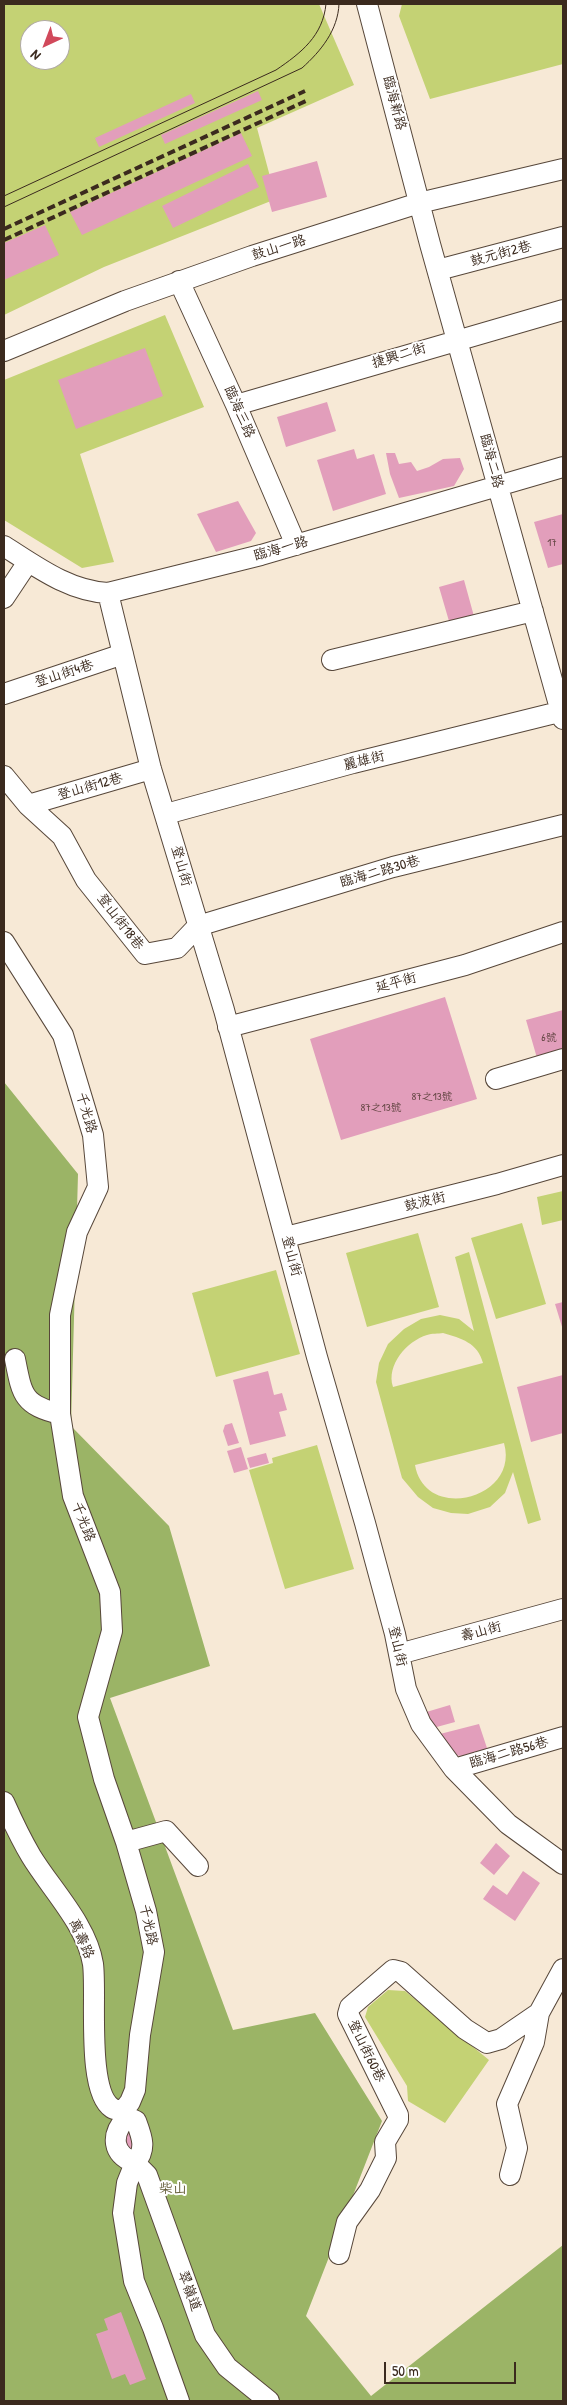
<!DOCTYPE html>
<html>
<head>
<meta charset="utf-8">
<style>
  body { margin:0 }
  #map { position:relative; width:567px; height:2405px; overflow:hidden; background:#f7e9d6; font-family:"Patrick Hand",sans-serif }
  canvas { display:block }
  .frame { position:absolute; inset:0; border:5px solid #3b2a1e; pointer-events:none }
  .north { position:absolute; left:20px; top:20px; width:50px; height:50px; box-sizing:border-box; background:#fff; border:1px solid #b1aaa5; border-radius:50%; rotate:223deg; font-size:14px; font-weight:700; line-height:20px; text-align:center; color:#3b2a1e }
  .north::after { content:''; display:block; margin:auto; width:18px; height:22px; background:#d1495b; clip-path:polygon(50% 0,100% 100%,50% 72%,0 100%) }
  .scale { position:absolute; left:384px; top:2362px; width:132px; height:22px; box-sizing:border-box; border:2px solid #3b2a1e; border-top:0; padding-left:6px; font-size:15px; line-height:18px; white-space:nowrap; color:#3b2a1e; -webkit-text-stroke:4px #fff; paint-order:stroke }
</style>
</head>
<body>
<div id="map">
<canvas width="567" height="2405"></canvas>
<div class="frame"></div>
<div class="north">N</div>
<div class="scale">50 m</div>
</div>
<script>
const c = document.querySelector('canvas').getContext('2d');
c.lineJoin = 'round';
function fillPath(path, color) { c.fillStyle = color; c.fill(path, 'evenodd'); }
function stroke(path, color, width, dash) { c.strokeStyle = color; c.lineWidth = width; c.lineCap = dash ? 'butt' : 'round'; c.setLineDash(dash || []); c.stroke(path); }
function label(font, color, halo, rows, align = 'center') {
  c.font = font + ' "Patrick Hand","LXGW WenKai TC",sans-serif'; c.lineWidth = 4; c.setLineDash([]); c.textBaseline = 'middle'; c.strokeStyle = halo; c.fillStyle = color; for (const [text, x, y, turn = 0] of rows) {
    c.save(); c.translate(x, y); c.rotate((+turn || 0) * Math.PI / 180); c.textAlign = isNaN(turn) ? turn : align; if (halo) c.strokeText(text, 0, 0); c.fillText(text, 0, 0); c.restore();
  }
}
fillPath(new Path2D(`
  M 4,4 L 319,4 L 354,85 L 257,128 L 276,199 L 104,267 L 4,315 ZM 30,30 L 60,30 L 60,60 L 30,60 Z
  M 402,4 L 563,4 L 563,64 L 430,99 L 399,16 Z
  M 165,315 L 204,407 L 80,454 L 114,562 L 82,568 L 4,520 L 4,380 Z
  M 563,1191 L 563,1220 L 542,1225 L 537,1197 Z
  M 522,1223 L 546,1304 L 496,1319 L 471,1238 Z
  M 418,1233 L 439,1307 L 367,1327 L 346,1253 Z
  M 469,1252 L 541,1520 L 528,1524 L 513,1472 L 505,1493 L 490,1507 L 468,1514 L 451,1513 L 433,1508 L 418,1497 L 402,1478 L 376,1382 L 379,1363 L 388,1344 L 404,1329 L 421,1319 L 440,1315 L 459,1319 L 474,1331 L 455,1257 ZM 443,1333 C 461,1338 478,1343 483,1363 L 393,1387 C 386,1365 407,1341 427,1335 C 432,1333 438,1334 443,1333 ZM 504,1443 C 520,1499 425,1523 415,1465 Z
  M 276,1270 L 300,1354 L 216,1377 L 192,1293 Z
  M 317,1445 L 354,1569 L 285,1589 L 249,1470 L 273,1463 L 272,1458 Z
  M 388,1990 L 405,1991 L 489,2060 L 445,2123 L 408,2101 L 407,2086 L 365,2017 L 368,2007 Z`), '#c4d274');
fillPath(new Path2D(`
  M 4,1082 L 78,1174 L 71,1426 L 169,1526 L 210,1666 L 110,1698 L 233,2030 L 315,2013 L 382,2121 L 306,2316 L 371,2396 L 563,2245 L 563,2401 L 4,2401 Z`), '#9bb466');
fillPath(new Path2D(`
  M 258,91 L 262,100 L 165,144 L 161,135 Z
  M 191,94 L 195,103 L 99,147 L 95,138 Z
  M 241,133 L 252,156 L 82,235 L 70,212 Z
  M 317,161 L 327,197 L 272,212 L 262,176 Z
  M 248,164 L 259,187 L 173,228 L 162,206 Z
  M 45,225 L 59,255 L 4,280 L 4,243 Z
  M 145,348 L 163,396 L 76,429 L 58,380 Z
  M 327,402 L 336,431 L 286,447 L 277,417 Z
  M 354,449 L 357,459 L 374,454 L 386,494 L 333,511 L 317,460 Z
  M 386,453 L 395,453 L 399,464 L 411,462 L 417,471 L 429,467 L 443,459 L 460,458 L 464,469 L 454,486 L 399,498 L 390,474 Z
  M 238,501 L 256,533 L 251,541 L 216,552 L 197,514 Z
  M 563,514 L 563,564 L 548,568 L 534,522 Z
  M 464,580 L 475,620 L 451,628 L 439,587 Z
  M 445,997 L 477,1099 L 341,1140 L 310,1039 Z
  M 563,1010 L 563,1051 L 537,1058 L 526,1020 Z
  M 563,1302 L 563,1330 L 555,1304 Z
  M 268,1371 L 274,1395 L 282,1393 L 287,1410 L 279,1412 L 286,1436 L 250,1445 L 233,1380 Z
  M 563,1375 L 563,1433 L 531,1442 L 517,1387 Z
  M 232,1423 L 239,1443 L 228,1446 L 223,1431 L 225,1425 Z
  M 241,1447 L 248,1469 L 234,1473 L 227,1451 Z
  M 266,1453 L 269,1463 L 250,1468 L 247,1458 Z
  M 450,1705 L 455,1722 L 433,1728 L 423,1713 Z
  M 479,1724 L 491,1760 L 466,1768 L 462,1756 L 451,1755 L 440,1734 Z
  M 496,1843 L 510,1856 L 494,1875 L 480,1863 Z
  M 523,1871 L 540,1883 L 515,1921 L 483,1899 L 493,1885 L 507,1895 Z
  M 130,2129 L 135,2132 L 132,2150 L 127,2146 L 125,2133 Z
  M 121,2312 L 146,2379 L 130,2385 L 125,2374 L 112,2379 L 96,2334 L 108,2330 L 104,2319 Z`), '#e29ebb');
const minor = new Path2D(`
  M 367,4 L 430,244 L 563,719
  M 438,270 L 563,237
  M 179,281 L 236,405 L 296,545
  M 4,351 L 125,301 L 252,256 L 419,203 L 563,169
  M 236,405 L 563,310
  M 4,546 C 37,567 69,591 108,593 L 261,555 L 563,467
  M 108,593 L 151,769 L 224,1010 L 317,1357 L 365,1523 L 395,1634 L 406,1689 L 421,1724 L 454,1769 L 508,1824 L 563,1864
  M 4,598 L 28,562
  M 332,660 L 533,611
  M 4,694 L 123,654
  M 4,776 L 28,805 L 62,836 L 86,880 L 145,954 L 177,948 L 198,926 L 393,867 L 563,825
  M 28,805 L 151,769
  M 166,814 L 353,763 L 563,711
  M 4,942 L 63,1035 L 93,1135 L 98,1187 L 77,1232 L 60,1315 L 60,1414 L 73,1496 L 110,1592 L 112,1631 L 88,1717 L 104,1779 L 126,1842 L 146,1911 L 154,1952 L 140,2035 L 135,2090 L 130,2102 L 123,2111
  M 228,1027 L 465,965 L 563,932
  M 496,1079 L 563,1059
  M 286,1237 L 497,1184 L 563,1165
  M 15,1359 C 22,1395 23,1405 60,1414
  M 399,1654 L 563,1609
  M 454,1769 L 563,1737
  M 4,1802 C 12,1820 21,1839 31,1856 C 51,1889 87,1925 93,1964 C 97,1994 86,2091 112,2108 C 115,2110 119,2110 123,2111
  M 126,1842 L 166,1831 L 198,1866
  M 123,2111 L 127,2117 L 136,2121 C 142,2137 147,2149 135,2163 C 112,2154 110,2135 127,2117
  M 510,2175 L 517,2148 L 507,2104 L 534,2042 L 539,2013
  M 339,2254 L 347,2222 L 370,2190 L 386,2158 L 385,2142 L 398,2120 L 398,2115 L 348,2014 L 350,2007 L 393,1970 L 401,1972 L 465,2029 L 487,2043 L 501,2039 L 539,2013 L 563,1969
  M 179,2401 L 153,2328 L 134,2281 L 123,2213 L 127,2183 L 135,2163 L 147,2175 L 205,2335 L 227,2367 L 269,2401`);
stroke(minor, '#57473a', 22);
stroke(minor, '#fff', 20);
stroke(new Path2D(`
  M 4,196 L 276,70 C 301,53 323,36 326,4
  M 4,207 L 302,68 C 321,51 338,30 339,4`), '#3b2a1e', 1);
stroke(new Path2D(`
  M 4,229 L 305,91
  M 4,240 L 308,100`), '#3b2a1e', 4, [8, 4]);
label('11px', '#654745', null, [
  ["17",552,543],
  ["6號",549,1038],
  ["87之13號",432,1097],
  ["87之13號",381,1108]
]);
label('14px', '#3b2a1e', '#fff', [
  ["臨海新路",394,103,75],
  ["鼓山一路",279,248,-17],
  ["鼓元街2巷",501,254,-15],
  ["捷興二街",399,356,-17],
  ["臨海三路",239,412,66],
  ["臨海二路",491,461,75],
  ["臨海一路",281,549,-16],
  ["登山街4巷",64,674,-18],
  ["麗雄街",364,761,-14],
  ["登山街12巷",90,787,-16],
  ["登山街",181,866,74],
  ["臨海二路30巷",380,872,-16],
  ["登山街18巷",120,922,52],
  ["延平街",396,983,-15],
  ["千光路",86,1113,74],
  ["鼓波街",425,1202,-14],
  ["登山街",291,1256,75],
  ["千光路",83,1522,69],
  ["壽山街",481,1632,-15],
  ["登山街",397,1646,77],
  ["臨海二路56巷",509,1753,-16],
  ["千光路",148,1925,78],
  ["萬壽路",81,1939,66],
  ["登山街60巷",366,2051,64],
  ["翠嶺道",189,2291,70]
]);
label('14px', '#645c38', '#fff', [
  ["柴山",173,2189]
]);
</script>
</body>
</html>
